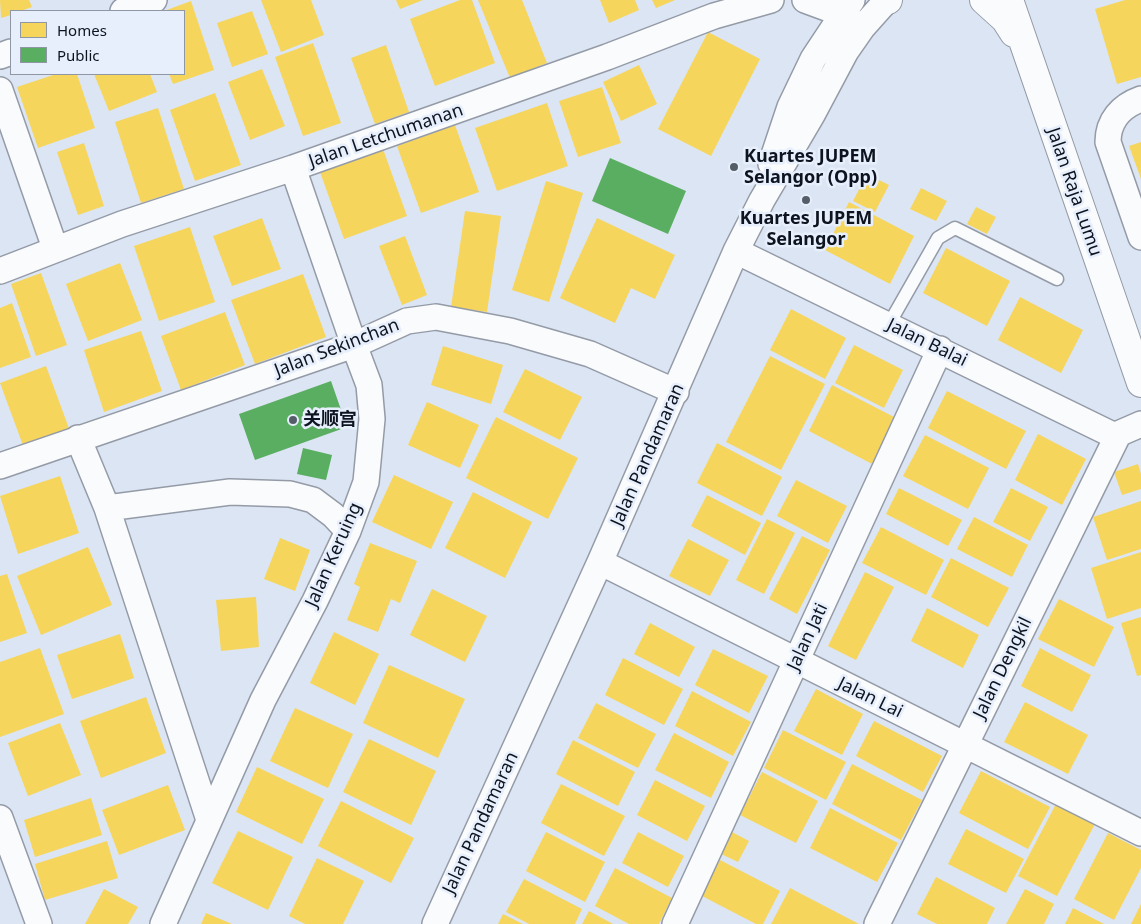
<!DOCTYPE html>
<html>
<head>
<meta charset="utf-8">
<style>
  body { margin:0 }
  #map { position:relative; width:1141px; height:924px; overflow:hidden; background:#dce5f3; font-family:"Noto Sans",sans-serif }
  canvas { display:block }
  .legend { position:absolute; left:10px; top:10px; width:175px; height:65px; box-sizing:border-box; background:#e7effc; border:1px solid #9097a4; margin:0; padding:6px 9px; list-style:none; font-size:15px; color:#0d141f }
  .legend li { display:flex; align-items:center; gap:10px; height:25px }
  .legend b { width:25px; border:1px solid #9097a4 }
</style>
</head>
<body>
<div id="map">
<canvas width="1141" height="924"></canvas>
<ul class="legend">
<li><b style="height:14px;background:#f6d55c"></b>Homes</li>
<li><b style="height:14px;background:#5aae61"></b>Public</li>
</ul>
</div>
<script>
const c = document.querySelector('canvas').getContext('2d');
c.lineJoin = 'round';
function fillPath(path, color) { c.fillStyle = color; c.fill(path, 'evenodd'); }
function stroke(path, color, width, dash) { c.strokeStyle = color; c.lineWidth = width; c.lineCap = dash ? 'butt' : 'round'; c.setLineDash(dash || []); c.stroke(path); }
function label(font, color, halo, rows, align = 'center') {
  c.font = font + ' "Noto Sans","Noto Sans SC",sans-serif'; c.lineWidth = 5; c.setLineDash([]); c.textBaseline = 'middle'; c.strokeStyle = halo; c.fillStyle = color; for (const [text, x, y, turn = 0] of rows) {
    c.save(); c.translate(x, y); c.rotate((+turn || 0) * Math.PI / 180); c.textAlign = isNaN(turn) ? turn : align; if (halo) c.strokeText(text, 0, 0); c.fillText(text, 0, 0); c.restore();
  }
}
fillPath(new Path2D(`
  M 0,0 L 29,0 L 32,7 L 21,11 L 11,11 L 11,15 L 1,18 Z
  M 261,0 L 311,0 L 324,35 L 281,52 Z
  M 396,0 L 423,0 L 400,9 Z
  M 460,0 L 472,0 L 495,63 L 435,86 L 410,19 Z
  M 478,0 L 522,0 L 547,63 L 510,78 Z
  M 600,0 L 635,0 L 639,10 L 609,23 Z
  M 652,0 L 675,0 L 656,8 Z
  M 1125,0 L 1141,0 L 1141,77 L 1117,84 L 1095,9 Z
  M 191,1 L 214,70 L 173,84 L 169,74 L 184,74 L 184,11 L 164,11 Z
  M 252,11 L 268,54 L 232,67 L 217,23 Z
  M 708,32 L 760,59 L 711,156 L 658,129 Z
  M 313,43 L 341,123 L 303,136 L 275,57 Z
  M 386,45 L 409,112 L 375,124 L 351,58 Z
  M 639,65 L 657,104 L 621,121 L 603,82 Z
  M 262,69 L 285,126 L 250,140 L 228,82 Z
  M 56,74 L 77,74 L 95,128 L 38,148 L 17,87 Z
  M 94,74 L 150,74 L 157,92 L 109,111 Z
  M 602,87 L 621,143 L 578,157 L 559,101 Z
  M 215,93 L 241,165 L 195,181 L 170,110 Z
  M 547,103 L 568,166 L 497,191 L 475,128 Z
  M 158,108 L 184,189 L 141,203 L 115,122 Z
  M 455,125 L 479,192 L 421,213 L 397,146 Z
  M 1141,142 L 1141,179 L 1129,146 Z
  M 84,143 L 104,206 L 78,215 L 57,152 Z
  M 383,149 L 407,216 L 344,239 L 320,172 Z
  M 867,174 L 889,185 L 875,212 L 853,201 Z
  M 546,181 L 583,193 L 549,302 L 512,290 Z
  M 921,188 L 947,201 L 936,221 L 910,209 Z
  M 849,202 L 914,236 L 890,284 L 825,250 Z
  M 976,207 L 996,217 L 987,234 L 967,224 Z
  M 465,211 L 501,216 L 487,312 L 451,307 Z
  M 262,218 L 281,269 L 232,286 L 213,236 Z
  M 597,218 L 675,255 L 655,299 L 631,288 L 615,323 L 560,298 Z
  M 190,227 L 215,302 L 159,321 L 134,246 Z
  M 405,236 L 427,295 L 402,305 L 379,246 Z
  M 946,248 L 1010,281 L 987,326 L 923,293 Z
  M 120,263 L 142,320 L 88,341 L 66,284 Z
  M 41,273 L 67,345 L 36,356 L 11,284 Z
  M 303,274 L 326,337 L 255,364 L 231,300 Z
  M 1020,297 L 1083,330 L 1061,373 L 998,340 Z
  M 12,303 L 31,357 L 0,368 L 0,308 Z
  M 791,309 L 846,338 L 825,379 L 770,350 Z
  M 225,312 L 245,365 L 181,390 L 161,336 Z
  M 141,331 L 162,391 L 104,412 L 84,350 Z
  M 854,345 L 903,370 L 884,408 L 835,383 Z
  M 443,346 L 503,365 L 491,404 L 431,385 Z
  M 770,356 L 825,384 L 781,470 L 726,442 Z
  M 46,366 L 70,431 L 24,448 L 0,383 Z
  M 525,369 L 582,397 L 560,440 L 503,412 Z
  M 832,385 L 898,419 L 874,465 L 809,431 Z
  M 947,391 L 1026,431 L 1006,469 L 928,428 Z
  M 427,402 L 479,425 L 460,468 L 408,445 Z
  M 496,417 L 578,458 L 548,519 L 466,478 Z
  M 1038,434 L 1086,459 L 1062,505 L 1015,480 Z
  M 925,435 L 989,468 L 968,509 L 903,476 Z
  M 717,443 L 782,477 L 762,516 L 697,483 Z
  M 1138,464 L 1141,474 L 1141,489 L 1122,495 L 1114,472 Z
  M 394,475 L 453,502 L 431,549 L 372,522 Z
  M 60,476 L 79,533 L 18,554 L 0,496 Z
  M 796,480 L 847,506 L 828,543 L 777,516 Z
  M 899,488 L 962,520 L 948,546 L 886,514 Z
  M 1011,488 L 1048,507 L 1030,541 L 993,522 Z
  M 473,492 L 532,522 L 505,578 L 445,548 Z
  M 707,495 L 761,523 L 745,555 L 691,526 Z
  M 1141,501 L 1141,549 L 1107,560 L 1093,517 Z
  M 974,517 L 1028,545 L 1012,577 L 957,549 Z
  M 767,519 L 795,533 L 764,594 L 736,580 Z
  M 881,527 L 944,560 L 926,595 L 862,563 Z
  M 802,536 L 830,550 L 797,614 L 769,599 Z
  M 280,538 L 310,550 L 295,591 L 264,579 Z
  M 688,539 L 729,560 L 710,596 L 669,576 Z
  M 370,543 L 417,561 L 400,603 L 391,599 L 378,632 L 347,620 L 360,587 L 354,584 Z
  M 88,547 L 112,605 L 41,635 L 17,576 Z
  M 1141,552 L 1141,608 L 1107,619 L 1091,568 Z
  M 951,558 L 1009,588 L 988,627 L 931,597 Z
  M 865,572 L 894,587 L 856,660 L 828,646 Z
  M 7,574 L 27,633 L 0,642 L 0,576 Z
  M 432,589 L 487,616 L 465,662 L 410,635 Z
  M 256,597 L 259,647 L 221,651 L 216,600 Z
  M 1059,599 L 1114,627 L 1094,667 L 1038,639 Z
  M 927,608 L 979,635 L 963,668 L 911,641 Z
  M 1141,617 L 1141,675 L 1137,676 L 1121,623 Z
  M 650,623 L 695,647 L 679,677 L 634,654 Z
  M 334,632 L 379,654 L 355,705 L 310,683 Z
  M 120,634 L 134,678 L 72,699 L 57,655 Z
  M 40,648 L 64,714 L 0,737 L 0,662 Z
  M 1040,648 L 1091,675 L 1072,712 L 1021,686 Z
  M 713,649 L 768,676 L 749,713 L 695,685 Z
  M 623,658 L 683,689 L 664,725 L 605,695 Z
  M 389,665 L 465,699 L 438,758 L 363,723 Z
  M 816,689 L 863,714 L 842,755 L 794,731 Z
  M 692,691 L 751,722 L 733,756 L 675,726 Z
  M 146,697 L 166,753 L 101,778 L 80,721 Z
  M 1025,702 L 1088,735 L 1068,774 L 1004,742 Z
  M 596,703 L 656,734 L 638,768 L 578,738 Z
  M 295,708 L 353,734 L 328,788 L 270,761 Z
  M 874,721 L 942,756 L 923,792 L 856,756 Z
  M 60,723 L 81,775 L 28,796 L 8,743 Z
  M 783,730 L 846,762 L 826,800 L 764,768 Z
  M 674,733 L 729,762 L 711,798 L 655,770 Z
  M 369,739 L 436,771 L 411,825 L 343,792 Z
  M 573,740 L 635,772 L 618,806 L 556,774 Z
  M 852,764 L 922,800 L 901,840 L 832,804 Z
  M 257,767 L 324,799 L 302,844 L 236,812 Z
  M 981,771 L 1050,807 L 1028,849 L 959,813 Z
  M 762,772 L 818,801 L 796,843 L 740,815 Z
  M 655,780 L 705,806 L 687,841 L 637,815 Z
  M 561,784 L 625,816 L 604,856 L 541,823 Z
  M 168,785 L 185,830 L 119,855 L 102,810 Z
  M 91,798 L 102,835 L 35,857 L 24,820 Z
  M 341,801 L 414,838 L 391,883 L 318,846 Z
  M 1057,802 L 1096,822 L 1057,896 L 1018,876 Z
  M 830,808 L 898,843 L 877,882 L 810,848 Z
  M 966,829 L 1024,859 L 1006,893 L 948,864 Z
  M 238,831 L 293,857 L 268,910 L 212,883 Z
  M 730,831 L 749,841 L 738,862 L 719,853 Z
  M 546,832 L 605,862 L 585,902 L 526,871 Z
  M 638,832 L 684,856 L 668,887 L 622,863 Z
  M 1108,833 L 1141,850 L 1141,868 L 1114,920 L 1074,899 Z
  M 107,841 L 118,878 L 45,900 L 35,864 Z
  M 317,858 L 364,881 L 343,924 L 305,924 L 289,916 Z
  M 720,860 L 780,891 L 763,924 L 756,924 L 702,896 Z
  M 615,868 L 672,898 L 659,924 L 629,924 L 595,906 Z
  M 936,877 L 995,908 L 987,924 L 937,924 L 917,914 Z
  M 524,879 L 582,909 L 575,924 L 529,924 L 506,912 Z
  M 790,888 L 859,924 L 771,924 Z
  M 104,889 L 138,907 L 128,924 L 85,924 Z
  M 1025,889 L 1054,904 L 1044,924 L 1006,924 Z
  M 1141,904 L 1141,924 L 1131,924 Z
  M 1073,908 L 1104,924 L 1065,924 Z
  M 589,911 L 613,924 L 582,924 Z
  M 206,913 L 232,924 L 201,924 Z
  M 503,914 L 523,924 L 498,924 Z`), '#f6d55c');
fillPath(new Path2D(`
  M 610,158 L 686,191 L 668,234 L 592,201 Z
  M 331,381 L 347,427 L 255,460 L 239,414 Z
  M 303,448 L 332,455 L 326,480 L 297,474 Z`), '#5aae61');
const service = new Path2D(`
  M 889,324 L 938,238 L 955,228 L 1057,279`);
const minor = new Path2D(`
  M 805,0 L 843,14 L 856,24
  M 123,11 L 154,0
  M 0,56 L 11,52
  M 0,90 L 55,248
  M 1141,99 C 1121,106 1108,121 1108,142 L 1141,237
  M 771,164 L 790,107 L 813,59 L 852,0
  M 736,251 L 1117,437
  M 0,271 L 122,224 L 293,168 L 607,57 L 714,16 L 771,0
  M 78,438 L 107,508 L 209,820
  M 0,466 L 354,345 L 407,321 L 436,317 L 510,331 L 590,354 L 676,392
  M 107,508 L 230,492 L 290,494 L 313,500 L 333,515 L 348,531
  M 600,562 L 1141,833
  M 0,818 L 39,924
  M 163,924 L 263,700 L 315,601 L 348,531 L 366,482 L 372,419 L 369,385 L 354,345 L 293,168
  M 435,924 L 600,562 L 736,251 L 762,200 L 812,115 L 846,51 L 862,28 L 887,0
  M 675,924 L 940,349
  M 877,924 L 1117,437 L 1118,434 L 1141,424`);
const tertiary = new Path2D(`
  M 984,0 L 1005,19 L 1014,33
  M 1009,0 L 1141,383
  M 885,1 L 888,0`);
stroke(service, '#949ba7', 15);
stroke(minor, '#949ba7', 28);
stroke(tertiary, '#949ba7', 30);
stroke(service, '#fafbfd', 12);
stroke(minor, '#fafbfd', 25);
stroke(tertiary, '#fafbfd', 28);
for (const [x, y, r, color] of [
  [734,167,5,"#555d69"],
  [806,200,5,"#555d69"],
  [293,420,5,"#555d69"]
]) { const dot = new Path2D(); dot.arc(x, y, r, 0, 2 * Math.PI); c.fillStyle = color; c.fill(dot); stroke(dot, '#e7effc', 2); }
label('18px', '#0d141f', '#e7effc', [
  ["Jalan Letchumanan",386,136,-19],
  ["Jalan Raja Lumu",1074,192,71],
  ["Jalan Balai",927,343,26],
  ["Jalan Sekinchan",337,348,-21],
  ["Jalan Pandamaran",648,455,-66],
  ["Jalan Keruing",334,555,-66],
  ["Jalan Jati",808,637,-65],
  ["Jalan Dengkil",1003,668,-64],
  ["Jalan Lai",870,698,26],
  ["Jalan Pandamaran",481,823,-65]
]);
label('bold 18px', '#0d141f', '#e7effc', [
  ["Kuartes JUPEM",744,157],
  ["Selangor (Opp)",744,178],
  ["Kuartes JUPEM",806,219,"center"],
  ["Selangor",806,240,"center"],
  ["关顺宫",303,420]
], 'left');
</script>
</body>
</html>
